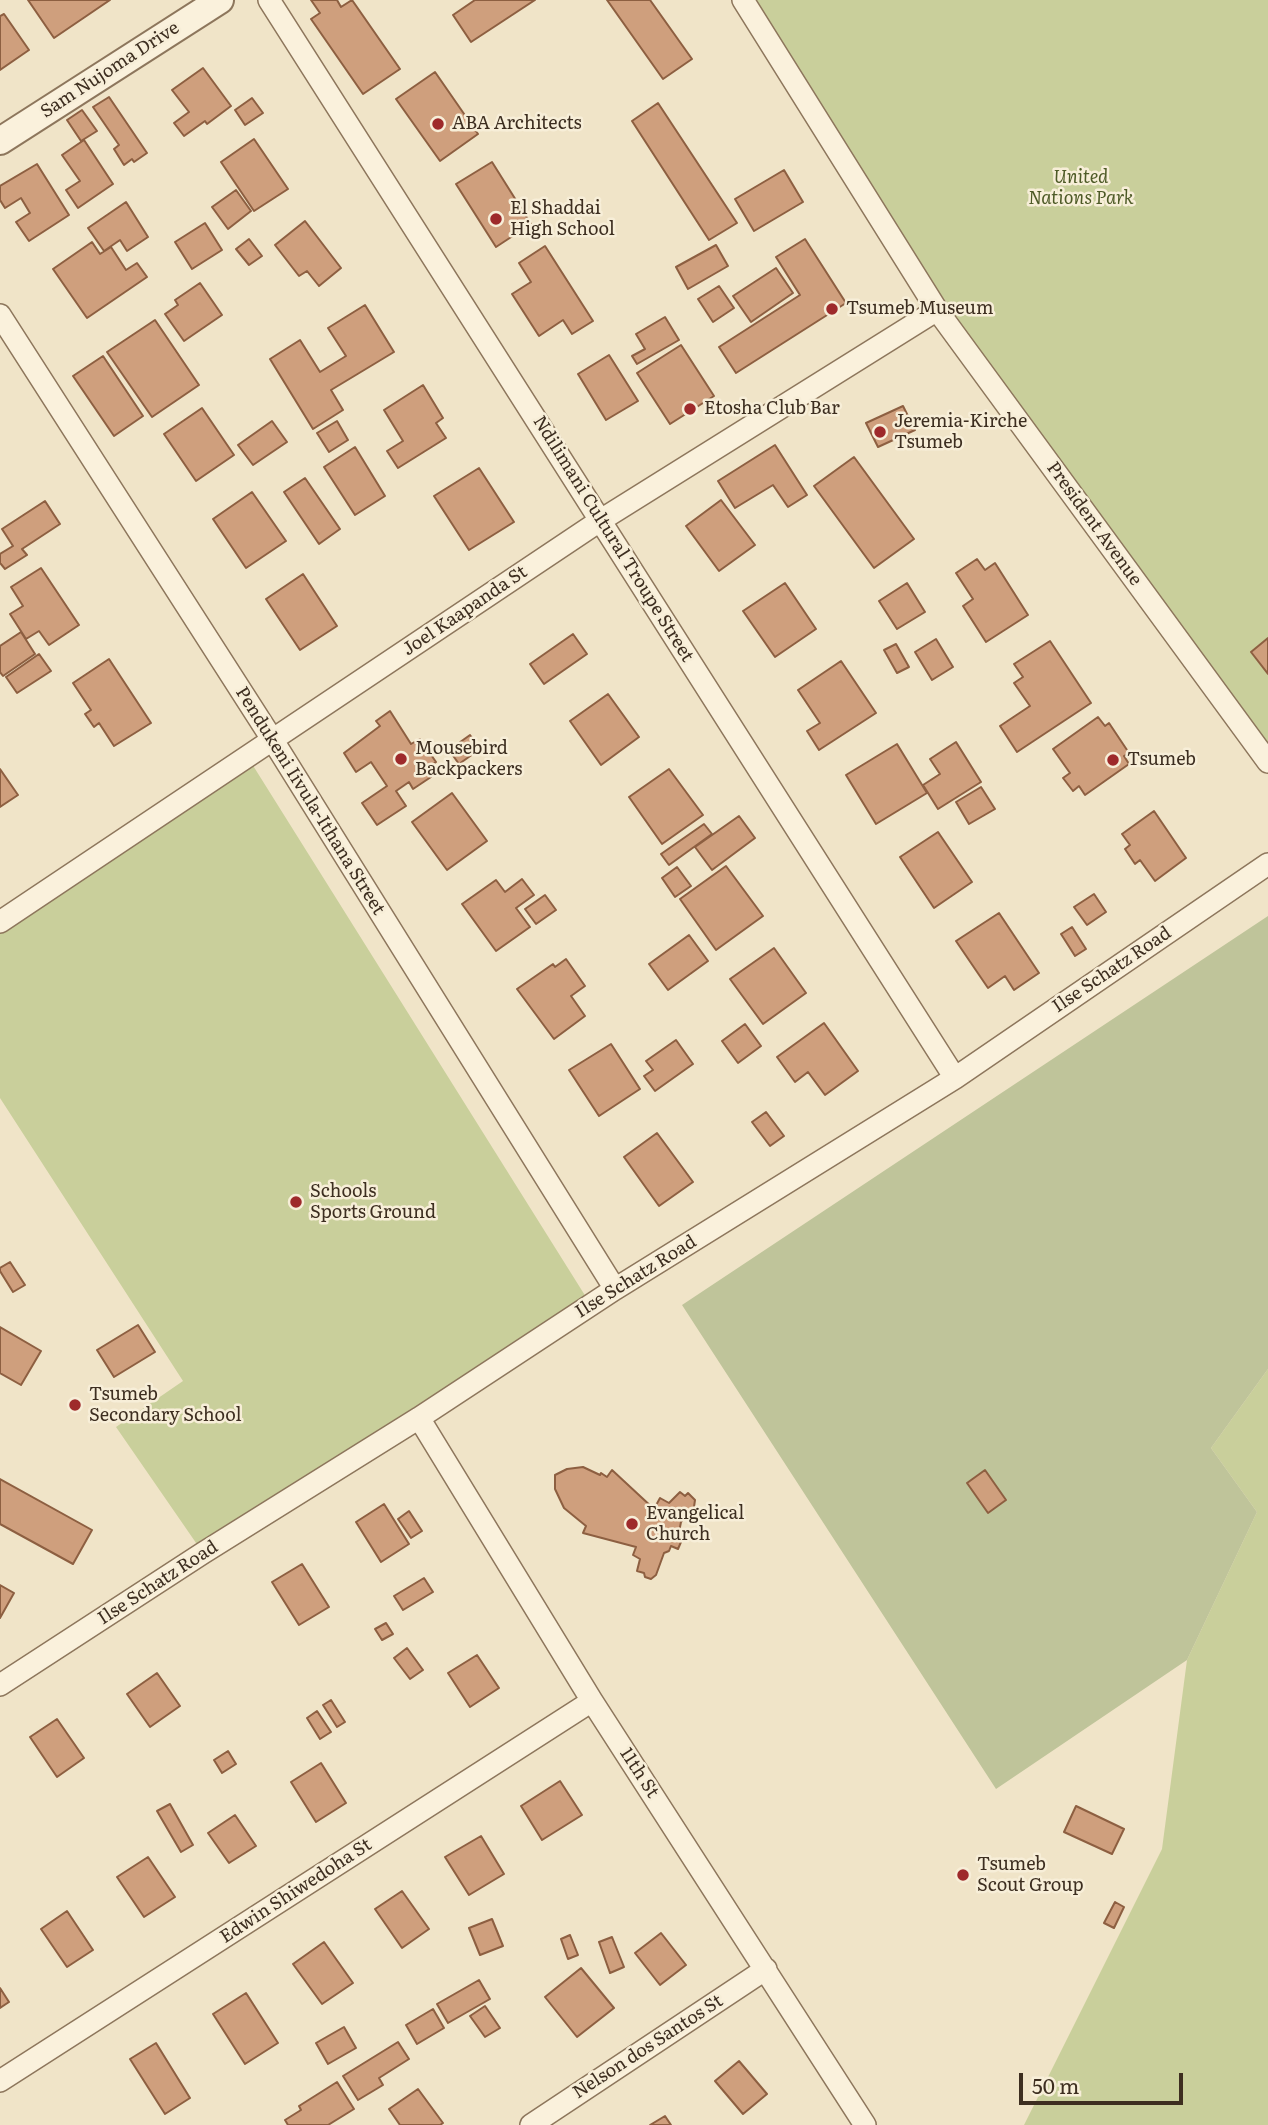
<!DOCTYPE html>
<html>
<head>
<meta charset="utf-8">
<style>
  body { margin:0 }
  #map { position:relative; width:1268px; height:2125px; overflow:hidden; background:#f0e4c8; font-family:Literata,serif }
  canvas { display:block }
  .scale { position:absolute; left:1019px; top:2073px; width:164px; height:32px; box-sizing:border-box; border:4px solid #3d2e20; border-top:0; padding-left:9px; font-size:21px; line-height:24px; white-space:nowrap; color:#3d2e20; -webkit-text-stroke:5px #f7eed8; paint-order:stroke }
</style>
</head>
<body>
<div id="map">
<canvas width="1268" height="2125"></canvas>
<div class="scale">50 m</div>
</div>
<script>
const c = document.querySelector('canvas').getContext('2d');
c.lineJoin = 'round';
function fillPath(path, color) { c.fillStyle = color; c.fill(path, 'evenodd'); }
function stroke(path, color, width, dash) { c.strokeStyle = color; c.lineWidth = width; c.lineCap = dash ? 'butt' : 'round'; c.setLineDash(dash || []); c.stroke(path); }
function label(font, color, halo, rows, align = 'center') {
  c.font = font + ' Literata,serif'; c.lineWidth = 5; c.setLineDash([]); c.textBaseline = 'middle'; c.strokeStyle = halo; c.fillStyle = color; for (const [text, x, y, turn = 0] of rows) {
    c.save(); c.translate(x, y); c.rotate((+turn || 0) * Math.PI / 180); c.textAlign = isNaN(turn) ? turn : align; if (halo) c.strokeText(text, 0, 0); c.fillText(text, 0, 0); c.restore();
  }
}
fillPath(new Path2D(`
  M 737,0 L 1268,0 L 1268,762 L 937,310 Z
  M 247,756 L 591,1305 L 203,1553 L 116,1427 L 183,1381 L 0,1098 L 0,922 Z
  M 1268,1369 L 1268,2125 L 1024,2125 L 1162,1849 L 1187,1660 L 1257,1512 L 1211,1448 Z`), '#c9cf9b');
fillPath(new Path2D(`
  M 1268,916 L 1268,1369 L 1211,1448 L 1257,1512 L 1187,1660 L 996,1789 L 682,1305 Z`), '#bfc49a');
const building = new Path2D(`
  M 28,0 L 110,0 L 54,38 Z
  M 311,0 L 337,0 L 341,7 L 352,0 L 400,69 L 363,94 L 311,19 L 320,13 Z
  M 475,0 L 535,0 L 471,42 L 453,15 Z
  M 607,0 L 650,0 L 692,59 L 663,79 Z
  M 4,14 L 29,50 L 0,70 L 0,16 Z
  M 203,68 L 231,106 L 207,124 L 205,121 L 184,136 L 174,123 L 189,112 L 172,90 Z
  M 435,72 L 478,134 L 440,161 L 396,99 Z
  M 109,97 L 147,153 L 134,162 L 132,159 L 124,165 L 114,149 L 119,145 L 93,107 Z
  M 252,98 L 263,113 L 245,125 L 235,110 Z
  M 658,103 L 737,223 L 709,240 L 632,121 Z
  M 82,110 L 97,131 L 81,141 L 67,120 Z
  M 254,139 L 288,189 L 254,211 L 221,162 Z
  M 84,140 L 113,184 L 78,208 L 66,190 L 80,181 L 62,155 Z
  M 492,162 L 531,224 L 496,247 L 456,184 Z
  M 37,164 L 69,215 L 29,241 L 16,222 L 30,213 L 21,198 L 5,208 L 0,200 L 0,186 Z
  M 784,170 L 803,202 L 754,231 L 735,199 Z
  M 236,190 L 251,211 L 228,229 L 212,207 Z
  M 126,202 L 148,237 L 127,251 L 120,240 L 104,251 L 88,228 Z
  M 305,221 L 341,268 L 319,286 L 307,271 L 299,276 L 275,245 Z
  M 205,223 L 222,250 L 192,269 L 175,242 Z
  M 249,239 L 262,256 L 249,265 L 236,249 Z
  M 805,239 L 846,303 L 736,373 L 719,347 L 800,295 L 776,257 Z
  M 92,242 L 100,254 L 111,247 L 126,270 L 137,263 L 147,277 L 87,318 L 53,269 Z
  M 716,245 L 728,266 L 688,289 L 676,267 Z
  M 545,246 L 593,321 L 572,334 L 563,320 L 539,336 L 512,294 L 531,282 L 519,263 Z
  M 776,268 L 793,293 L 751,322 L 733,296 Z
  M 200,283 L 222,315 L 184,341 L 165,314 L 178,305 L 175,300 Z
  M 719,286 L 734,308 L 713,322 L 698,299 Z
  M 365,305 L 394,352 L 331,390 L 343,410 L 313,429 L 270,359 L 300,340 L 320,372 L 346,356 L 328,328 Z
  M 665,317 L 679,340 L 637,364 L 632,356 L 645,349 L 636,334 Z
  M 155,320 L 199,385 L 152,417 L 107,352 Z
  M 681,345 L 714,396 L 670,424 L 637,373 Z
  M 609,355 L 638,401 L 606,420 L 578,374 Z
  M 103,356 L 143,416 L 114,436 L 73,376 Z
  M 423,385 L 443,418 L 436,423 L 446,438 L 398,468 L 387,451 L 403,441 L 384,410 Z
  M 903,406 L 915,430 L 878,447 L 866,423 Z
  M 202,408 L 234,455 L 196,481 L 164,434 Z
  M 272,421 L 287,442 L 253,465 L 238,445 Z
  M 337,421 L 348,440 L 329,452 L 317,433 Z
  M 775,445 L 807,495 L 788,507 L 773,485 L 735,508 L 718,481 Z
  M 355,447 L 385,496 L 355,515 L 324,467 Z
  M 854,457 L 914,539 L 874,568 L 814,486 Z
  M 479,468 L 514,522 L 469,550 L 434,496 Z
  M 305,478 L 340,529 L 319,544 L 284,492 Z
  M 252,492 L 286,541 L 246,568 L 213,519 Z
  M 721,500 L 755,545 L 719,571 L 686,526 Z
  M 45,501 L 60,524 L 22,549 L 27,555 L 5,569 L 0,563 L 0,554 L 13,546 L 2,529 Z
  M 977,559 L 985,570 L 995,563 L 1028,615 L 986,642 L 963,606 L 973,599 L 956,573 Z
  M 41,568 L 79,625 L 49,645 L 39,631 L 26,639 L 10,614 L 23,606 L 11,587 Z
  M 303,574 L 337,626 L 300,650 L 266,599 Z
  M 785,583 L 816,629 L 775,657 L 743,611 Z
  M 907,583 L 925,612 L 897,629 L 879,601 Z
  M 21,632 L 35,654 L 3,676 L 0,672 L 0,646 Z
  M 573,634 L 587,654 L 544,684 L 530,664 Z
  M 1268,638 L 1268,674 L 1251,652 Z
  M 936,639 L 953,667 L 932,680 L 915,652 Z
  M 1050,641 L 1091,703 L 1017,752 L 1000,726 L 1030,706 L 1014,683 L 1023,677 L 1014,664 Z
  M 896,644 L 909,667 L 897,673 L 884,650 Z
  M 39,654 L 51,671 L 17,693 L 6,677 Z
  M 109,659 L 151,723 L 114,746 L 99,723 L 94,727 L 85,714 L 91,710 L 73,683 Z
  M 841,661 L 876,713 L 819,750 L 807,731 L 820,723 L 798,690 Z
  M 608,694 L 639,737 L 601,765 L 570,721 Z
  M 390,711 L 411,744 L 420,739 L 436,762 L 425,770 L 431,777 L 413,789 L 409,782 L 396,791 L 406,806 L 377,825 L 362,803 L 387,786 L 371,762 L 356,772 L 344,753 L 380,726 L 376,721 Z
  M 1098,717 L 1105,726 L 1109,723 L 1129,753 L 1124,756 L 1129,764 L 1085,795 L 1079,786 L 1073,791 L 1063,778 L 1070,773 L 1053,749 Z
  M 470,735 L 480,749 L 459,764 L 449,750 Z
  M 956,742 L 981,782 L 938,809 L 923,785 L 940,774 L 930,759 Z
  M 897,744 L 927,793 L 876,824 L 846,775 Z
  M 0,769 L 18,795 L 0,807 Z
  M 669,769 L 703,815 L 662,844 L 629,797 Z
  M 981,787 L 995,809 L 969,824 L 956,802 Z
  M 452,793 L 487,841 L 447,870 L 412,822 Z
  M 1154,811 L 1186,858 L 1155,881 L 1140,860 L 1135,864 L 1125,849 L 1130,845 L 1122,834 Z
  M 739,816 L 755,838 L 712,870 L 695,847 Z
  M 704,824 L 712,834 L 669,865 L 661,854 Z
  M 938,832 L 972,882 L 934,908 L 900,857 Z
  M 726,866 L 763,916 L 716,950 L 680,899 Z
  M 677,867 L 691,886 L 675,897 L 662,878 Z
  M 522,879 L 534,895 L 516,908 L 530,927 L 496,951 L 462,904 L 496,880 L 505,892 Z
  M 1094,894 L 1106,912 L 1087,925 L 1074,907 Z
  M 545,895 L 556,910 L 536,924 L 525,909 Z
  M 999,913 L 1039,973 L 1014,990 L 1005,976 L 988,988 L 956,941 Z
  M 1072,927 L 1086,949 L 1075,956 L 1061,934 Z
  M 689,935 L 708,961 L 668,990 L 649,964 Z
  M 774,948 L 806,993 L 763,1024 L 730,979 Z
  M 566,959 L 585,986 L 571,996 L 585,1016 L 554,1039 L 517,989 L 553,964 L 555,967 Z
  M 824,1023 L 858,1071 L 825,1095 L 808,1072 L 795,1082 L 777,1057 Z
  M 745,1024 L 761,1046 L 738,1063 L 722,1041 Z
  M 676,1040 L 693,1064 L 655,1091 L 644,1076 L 653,1070 L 646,1061 Z
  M 611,1044 L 640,1089 L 599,1116 L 569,1070 Z
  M 766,1112 L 784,1136 L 770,1146 L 752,1122 Z
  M 657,1133 L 693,1182 L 659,1206 L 624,1157 Z
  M 10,1262 L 25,1285 L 13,1292 L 0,1271 L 0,1268 Z
  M 138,1325 L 155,1352 L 114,1377 L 97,1350 Z
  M 0,1327 L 41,1351 L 21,1385 L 0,1373 Z
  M 583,1467 L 600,1475 L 601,1473 L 607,1477 L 612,1470 L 654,1509 L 660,1498 L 669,1503 L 680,1492 L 685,1496 L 688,1493 L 695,1500 L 694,1507 L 681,1522 L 679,1532 L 684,1535 L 678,1549 L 671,1546 L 669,1551 L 664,1553 L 656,1575 L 651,1579 L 645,1577 L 644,1573 L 637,1571 L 640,1559 L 633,1555 L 636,1547 L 583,1533 L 586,1526 L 564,1508 L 555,1489 L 555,1475 L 567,1469 Z
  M 985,1470 L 1006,1500 L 988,1513 L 967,1483 Z
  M 0,1479 L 92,1530 L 73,1564 L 0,1524 Z
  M 384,1504 L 409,1544 L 381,1562 L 356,1522 Z
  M 409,1511 L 422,1531 L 411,1538 L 398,1519 Z
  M 302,1564 L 329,1607 L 299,1625 L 272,1582 Z
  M 424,1578 L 433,1592 L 403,1610 L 394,1596 Z
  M 0,1585 L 14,1593 L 0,1618 Z
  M 386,1623 L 393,1634 L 382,1640 L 375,1629 Z
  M 407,1648 L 423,1670 L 410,1679 L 394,1658 Z
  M 477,1655 L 499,1688 L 470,1707 L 448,1673 Z
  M 157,1673 L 180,1706 L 150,1727 L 127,1694 Z
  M 331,1700 L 345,1722 L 337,1727 L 323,1705 Z
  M 317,1711 L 331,1732 L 320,1739 L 307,1718 Z
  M 57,1719 L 84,1758 L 57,1777 L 30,1737 Z
  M 228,1751 L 236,1764 L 222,1773 L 214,1760 Z
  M 321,1763 L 346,1803 L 316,1822 L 291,1782 Z
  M 560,1781 L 582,1815 L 542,1840 L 521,1806 Z
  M 170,1804 L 193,1845 L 181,1852 L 157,1811 Z
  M 1076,1806 L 1124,1829 L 1112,1854 L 1064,1832 Z
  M 235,1815 L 256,1846 L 229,1863 L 208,1833 Z
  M 481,1836 L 504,1874 L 469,1895 L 445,1857 Z
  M 148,1857 L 175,1897 L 144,1917 L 117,1877 Z
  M 402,1891 L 429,1929 L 402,1948 L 375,1909 Z
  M 1115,1902 L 1124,1907 L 1114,1928 L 1104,1923 Z
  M 67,1911 L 93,1950 L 67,1967 L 41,1929 Z
  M 492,1919 L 503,1946 L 480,1955 L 469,1928 Z
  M 661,1933 L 686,1965 L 660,1985 L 635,1953 Z
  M 570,1935 L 578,1955 L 568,1959 L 561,1939 Z
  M 612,1937 L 624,1967 L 610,1973 L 599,1942 Z
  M 324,1942 L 353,1983 L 322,2004 L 293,1964 Z
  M 581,1968 L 614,2008 L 577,2037 L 545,1997 Z
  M 479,1980 L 490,1999 L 448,2023 L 437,2004 Z
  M 0,1988 L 9,2002 L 0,2008 Z
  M 246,1993 L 278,2043 L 245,2064 L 213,2014 Z
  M 485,2006 L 500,2028 L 485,2037 L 470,2016 Z
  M 433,2009 L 444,2028 L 417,2044 L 406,2025 Z
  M 344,2027 L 356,2048 L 328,2064 L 316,2043 Z
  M 398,2042 L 409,2059 L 379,2078 L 383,2085 L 358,2100 L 343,2076 Z
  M 156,2043 L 190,2098 L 165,2114 L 130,2059 Z
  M 739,2061 L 767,2094 L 743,2114 L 715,2081 Z
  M 337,2082 L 354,2109 L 328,2125 L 288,2125 L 285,2120 L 301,2110 L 299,2106 Z
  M 418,2089 L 443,2123 L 440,2125 L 400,2125 L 389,2109 Z
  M 665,2116 L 671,2125 L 650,2125 Z`);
fillPath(building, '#cf9f7d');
stroke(building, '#8d5f41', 2);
const minor = new Path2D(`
  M 269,0 L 955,1078
  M 743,0 L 937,310 L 1268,762
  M 0,315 L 272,739 L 615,1289
  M 0,922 L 601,520 L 937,310
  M 419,1418 L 592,1701 L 865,2125
  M 0,1685 L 203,1553 L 419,1418 L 615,1289 L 955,1078 L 1268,864
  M 0,2081 L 592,1701
  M 531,2125 L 766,1969`);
const tertiary = new Path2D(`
  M 0,141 L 220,0`);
stroke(minor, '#8d765c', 24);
stroke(tertiary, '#8d765c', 30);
stroke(minor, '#faf1dc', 21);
stroke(tertiary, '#faf1dc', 26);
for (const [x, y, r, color] of [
  [438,124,7,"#9e2a2b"],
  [496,219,7,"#9e2a2b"],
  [832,309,7,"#9e2a2b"],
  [690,409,7,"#9e2a2b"],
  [880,432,7,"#9e2a2b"],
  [401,759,7,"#9e2a2b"],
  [1113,760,7,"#9e2a2b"],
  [296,1202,7,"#9e2a2b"],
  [75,1405,7,"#9e2a2b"],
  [632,1524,7,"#9e2a2b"],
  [963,1875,7,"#9e2a2b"]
]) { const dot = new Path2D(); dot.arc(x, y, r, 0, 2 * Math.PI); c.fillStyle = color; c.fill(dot); stroke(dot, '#f7eed8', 2.5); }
label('18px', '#3d2e20', '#f7eed8', [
  ["Sam Nujoma Drive",110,70,-33],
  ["President Avenue",1094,524,54],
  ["Ndilimani Cultural Troupe Street",613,539,58],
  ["Joel Kaapanda St",465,611,-34],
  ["Pendukeni Iivula-Ithana Street",310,801,58],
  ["Ilse Schatz Road",1112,970,-34],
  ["Ilse Schatz Road",636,1277,-32],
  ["Ilse Schatz Road",158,1583,-33],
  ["11th St",639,1773,57],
  ["Edwin Shiwedoha St",296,1891,-33],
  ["Nelson dos Santos St",648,2047,-33]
]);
label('18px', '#3d2e20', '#f7eed8', [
  ["ABA Architects",452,124],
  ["El Shaddai",510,209],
  ["High School",510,230],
  ["Tsumeb Museum",846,309],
  ["Etosha Club Bar",704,409],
  ["Jeremia-Kirche",894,422],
  ["Tsumeb",894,443],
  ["Mousebird",415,749],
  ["Backpackers",415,770],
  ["Tsumeb",1127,760],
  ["Schools",310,1192],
  ["Sports Ground",310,1213],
  ["Tsumeb",89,1395],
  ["Secondary School",89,1416],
  ["Evangelical",646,1514],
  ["Church",646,1535],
  ["Tsumeb",977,1865],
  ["Scout Group",977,1886]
], 'left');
label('italic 18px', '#4d5a26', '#f7eed8', [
  ["United",1081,178],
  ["Nations Park",1081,199]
]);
</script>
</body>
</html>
